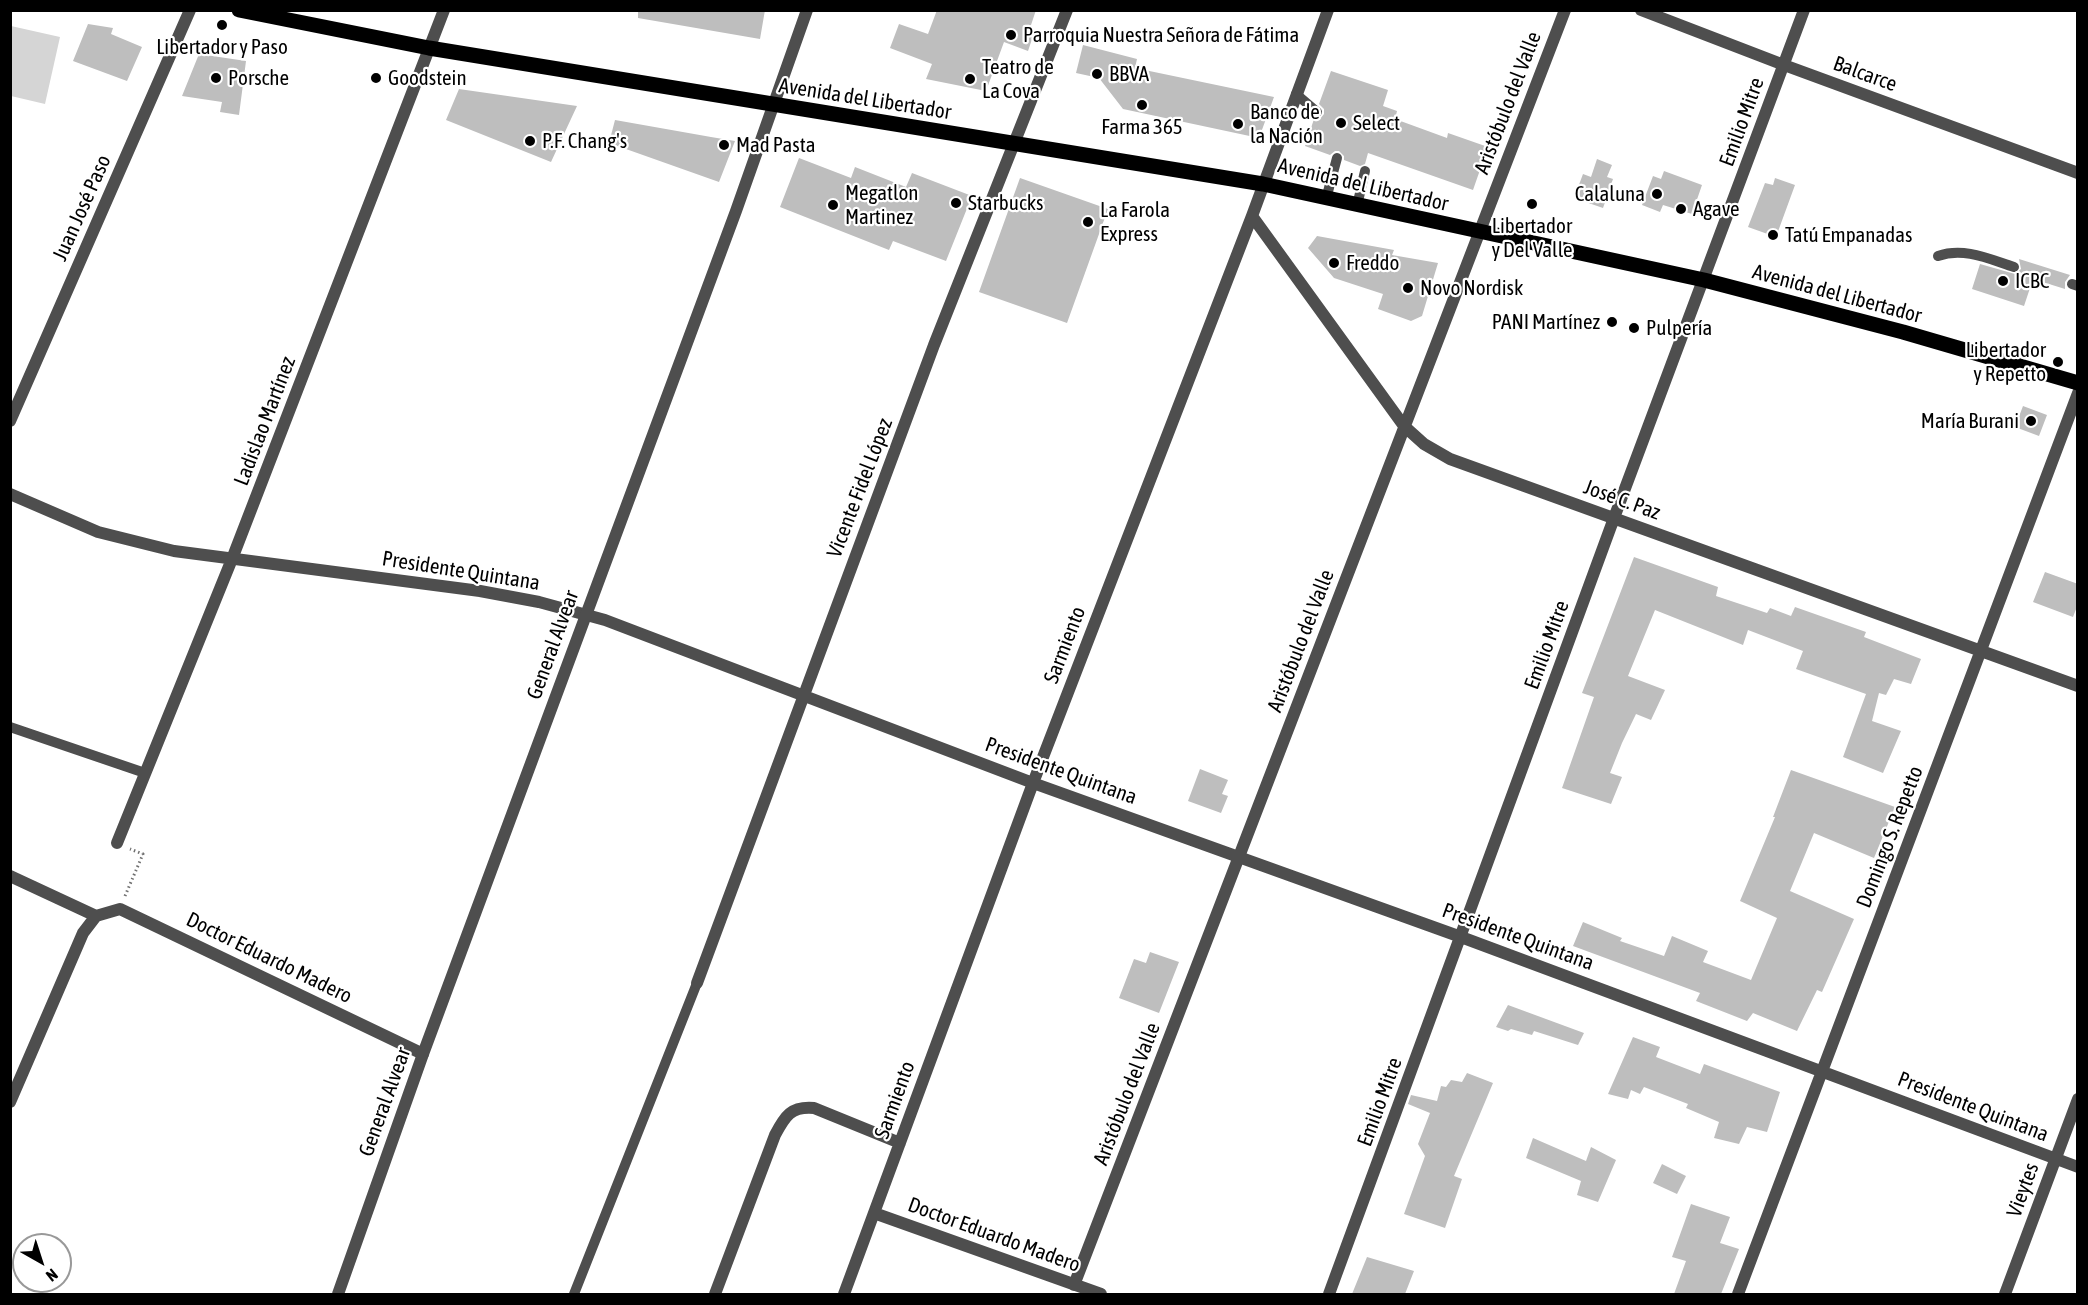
<!DOCTYPE html>
<html>
<head>
<meta charset="utf-8">
<style>
  body { margin:0 }
  #map { position:relative; width:2088px; height:1305px; overflow:hidden; background:#fff; font-family:"Asap Condensed",sans-serif }
  canvas { display:block }
  .frame { position:absolute; inset:0; border:12px solid #000; pointer-events:none }
  .north { position:absolute; left:12px; top:1233px; width:60px; height:60px; box-sizing:border-box; background:#fff; border:2px solid #999; border-radius:50%; rotate:141deg; font-size:16px; font-weight:700; line-height:24px; text-align:center; color:#000 }
  .north::after { content:''; display:block; margin:auto; width:21px; height:27px; background:#000; clip-path:polygon(50% 0,100% 100%,50% 72%,0 100%) }
</style>
</head>
<body>
<div id="map">
<canvas width="2088" height="1305"></canvas>
<div class="frame"></div>
<div class="north">N</div>
</div>
<script>
const c = document.querySelector('canvas').getContext('2d');
c.lineJoin = 'round';
function fillPath(path, color) { c.fillStyle = color; c.fill(path, 'evenodd'); }
function stroke(path, color, width, dash) { c.strokeStyle = color; c.lineWidth = width; c.lineCap = dash ? 'butt' : 'round'; c.setLineDash(dash || []); c.stroke(path); }
function label(font, color, halo, rows, align = 'center') {
  c.font = font + ' "Asap Condensed",sans-serif'; c.lineWidth = 4.5; c.setLineDash([]); c.textBaseline = 'middle'; c.strokeStyle = halo; c.fillStyle = color; for (const [text, x, y, turn = 0] of rows) {
    c.save(); c.translate(x, y); c.rotate((+turn || 0) * Math.PI / 180); c.textAlign = isNaN(turn) ? turn : align; if (halo) c.strokeText(text, 0, 0); c.fillText(text, 0, 0); c.restore();
  }
}
fillPath(new Path2D(`
  M 11,26 L 60,37 L 45,104 L 11,96 Z`), '#d5d5d5');
fillPath(new Path2D(`
  M 638,10 L 765,10 L 760,39 L 638,18 Z
  M 937,10 L 1036,10 L 1030,28 L 1035,30 L 1028,51 L 1004,42 L 986,91 L 926,79 L 932,64 L 890,48 L 899,24 L 928,34 Z
  M 88,24 L 113,28 L 111,34 L 142,47 L 127,81 L 73,61 Z
  M 1083,45 L 1137,59 L 1135,68 L 1274,97 L 1259,138 L 1123,109 L 1099,78 L 1076,73 Z
  M 199,54 L 246,61 L 239,115 L 220,112 L 222,102 L 182,96 Z
  M 1331,71 L 1388,90 L 1383,106 L 1397,111 L 1395,119 L 1447,138 L 1448,133 L 1488,147 L 1473,190 L 1368,153 L 1365,164 L 1360,166 L 1344,160 L 1344,156 L 1339,151 L 1335,151 L 1330,155 L 1305,146 L 1314,119 L 1320,119 L 1324,114 L 1324,109 L 1319,104 Z
  M 459,89 L 577,106 L 551,162 L 446,120 Z
  M 615,120 L 711,137 L 735,141 L 719,182 L 609,143 Z
  M 799,158 L 851,178 L 855,167 L 906,187 L 912,173 L 972,196 L 946,261 L 893,241 L 889,250 L 780,207 Z
  M 1597,159 L 1612,165 L 1607,177 L 1613,179 L 1603,208 L 1574,198 L 1583,174 L 1591,177 Z
  M 1664,171 L 1702,185 L 1692,214 L 1663,205 L 1660,212 L 1642,205 L 1653,176 L 1661,179 Z
  M 1020,178 L 1108,209 L 1067,323 L 979,292 Z
  M 1775,178 L 1795,185 L 1776,237 L 1748,227 L 1765,183 L 1773,185 Z
  M 1317,236 L 1394,250 L 1392,255 L 1438,263 L 1422,316 L 1411,321 L 1378,309 L 1383,294 L 1334,278 L 1308,248 Z
  M 2019,259 L 2070,275 L 2065,282 L 2065,289 L 2033,279 L 2024,306 L 1972,289 L 1980,264 L 2015,274 L 2021,269 Z
  M 2023,406 L 2047,415 L 2039,436 L 2015,427 Z
  M 1634,557 L 1718,587 L 1716,596 L 1767,613 L 1770,608 L 1791,616 L 1795,607 L 1866,632 L 1864,637 L 1921,659 L 1911,684 L 1894,679 L 1886,695 L 1879,693 L 1872,721 L 1901,731 L 1883,773 L 1843,757 L 1866,694 L 1796,669 L 1803,651 L 1748,630 L 1743,645 L 1655,610 L 1628,676 L 1665,690 L 1651,720 L 1636,714 L 1622,743 L 1610,773 L 1622,777 L 1611,804 L 1562,788 L 1594,697 L 1582,693 Z
  M 2045,572 L 2078,584 L 2078,604 L 2073,617 L 2033,602 Z
  M 1200,769 L 1228,780 L 1222,794 L 1228,796 L 1221,813 L 1188,801 Z
  M 1791,770 L 1895,807 L 1874,858 L 1814,833 L 1790,891 L 1854,919 L 1822,992 L 1817,990 L 1797,1031 L 1753,1013 L 1747,1021 L 1696,1001 L 1700,993 L 1573,946 L 1583,922 L 1622,938 L 1620,941 L 1664,956 L 1672,936 L 1708,951 L 1703,962 L 1751,980 L 1777,918 L 1740,901 L 1775,817 L 1773,817 Z
  M 1150,952 L 1179,962 L 1159,1013 L 1119,998 L 1134,959 L 1146,963 Z
  M 1508,1005 L 1584,1033 L 1578,1045 L 1534,1031 L 1532,1035 L 1511,1029 L 1508,1031 L 1496,1027 Z
  M 1633,1037 L 1660,1047 L 1656,1057 L 1700,1074 L 1704,1064 L 1780,1092 L 1767,1132 L 1747,1127 L 1739,1144 L 1714,1138 L 1719,1122 L 1686,1108 L 1688,1104 L 1644,1087 L 1640,1094 L 1631,1090 L 1628,1099 L 1608,1094 Z
  M 1467,1073 L 1493,1083 L 1454,1176 L 1462,1179 L 1445,1228 L 1404,1214 L 1425,1156 L 1418,1144 L 1430,1113 L 1408,1104 L 1411,1095 L 1437,1101 L 1441,1086 L 1446,1087 L 1451,1080 L 1462,1082 Z
  M 1533,1138 L 1586,1161 L 1591,1147 L 1616,1160 L 1598,1202 L 1577,1195 L 1581,1181 L 1526,1158 Z
  M 1662,1164 L 1686,1176 L 1677,1194 L 1653,1183 Z
  M 1691,1204 L 1730,1217 L 1720,1243 L 1739,1249 L 1721,1294 L 1674,1294 L 1686,1261 L 1672,1257 Z
  M 1367,1257 L 1414,1271 L 1405,1294 L 1352,1294 Z`), '#bebebe');
stroke(new Path2D(`
  M 125,896 L 143,854 L 130,849`), '#707070', 3, [1.5, 3]);
stroke(new Path2D(`
  M 1296,94 L 1317,112
  M 1326,199 L 1337,158
  M 1357,206 L 1365,171
  M 1938,256 C 1964,247 1989,259 2014,267
  M 2072,284 L 2078,286
  M 10,727 L 145,773
  M 574,1294 L 697,983`), '#4e4e4e', 10);
stroke(new Path2D(`
  M 1641,10 L 1784,65 L 2078,173
  M 1252,216 L 1404,426 L 1424,444 L 1450,459 L 2078,686
  M 10,421 L 190,10
  M 10,494 L 98,532 L 174,551 L 480,591 L 539,602 L 605,620 L 1033,783 L 1461,937 L 2078,1167
  M 117,843 L 232,559 L 444,10
  M 10,876 L 96,916
  M 96,916 L 120,909 L 423,1054
  M 697,983 L 934,345 L 1067,10
  M 10,1102 L 83,933 L 96,916
  M 874,1213 L 1101,1294
  M 1074,1285 L 1565,10
  M 715,1294 L 775,1135 C 785,1116 791,1106 814,1108 L 900,1143
  M 844,1294 L 1033,783 L 1252,216 L 1328,10
  M 1329,1294 L 1614,518 L 1804,10
  M 1738,1294 L 2078,393
  M 2005,1294 L 2078,1099`), '#4e4e4e', 12);
stroke(new Path2D(`
  M 338,1294 L 423,1054 L 736,211 L 807,10`), '#4e4e4e', 12);
stroke(new Path2D(`
  M 239,10 L 429,48 L 1263,184 L 1704,280 L 1903,332 L 2078,383`), '#000', 15);
for (const [x, y, r, color] of [
  [222,25,6,"#000"],
  [1011,35,6,"#000"],
  [1097,74,6,"#000"],
  [216,78,6,"#000"],
  [376,78,6,"#000"],
  [970,79,6,"#000"],
  [1142,105,6,"#000"],
  [1341,123,6,"#000"],
  [1238,124,6,"#000"],
  [530,141,6,"#000"],
  [724,145,6,"#000"],
  [1657,194,6,"#000"],
  [956,203,6,"#000"],
  [1532,204,6,"#000"],
  [833,205,6,"#000"],
  [1681,209,6,"#000"],
  [1088,222,6,"#000"],
  [1773,235,6,"#000"],
  [1334,263,6,"#000"],
  [2003,281,6,"#000"],
  [1408,288,6,"#000"],
  [1612,322,6,"#000"],
  [1634,328,6,"#000"],
  [2058,362,6,"#000"],
  [2031,421,6,"#000"]
]) { const dot = new Path2D(); dot.arc(x, y, r, 0, 2 * Math.PI); c.fillStyle = color; c.fill(dot); stroke(dot, '#fff', 2); }
label('21px', '#000', '#fff', [
  ["Parroquia Nuestra Señora de Fátima",1023,35],
  ["Libertador y Paso",222,47,"center"],
  ["Teatro de",982,67],
  ["La Cova",982,91],
  ["BBVA",1109,74],
  ["Porsche",228,78],
  ["Goodstein",388,78],
  ["Banco de",1250,112],
  ["la Nación",1250,136],
  ["Select",1353,123],
  ["Farma 365",1142,127,"center"],
  ["P.F. Chang's",542,141],
  ["Mad Pasta",736,145],
  ["Megatlon",845,193],
  ["Martinez",845,217],
  ["Calaluna",1645,194,"right"],
  ["Starbucks",968,203],
  ["Agave",1693,209],
  ["La Farola",1100,210],
  ["Express",1100,234],
  ["Libertador",1532,226,"center"],
  ["y Del Valle",1532,250,"center"],
  ["Tatú Empanadas",1785,235],
  ["Freddo",1346,263],
  ["ICBC",2015,281],
  ["Novo Nordisk",1420,288],
  ["PANI Martínez",1600,322,"right"],
  ["Pulpería",1646,328],
  ["Libertador",2046,350,"right"],
  ["y Repetto",2046,374,"right"],
  ["María Burani",2019,421,"right"]
], 'left');
label('21px', '#000', '#fff', [
  ["Balcarce",1865,74,20],
  ["Avenida del Libertador",865,99,9],
  ["Aristóbulo del Valle",1508,103,-69],
  ["Emilio Mitre",1742,122,-70],
  ["Avenida del Libertador",1363,185,13],
  ["Juan José Paso",82,208,-66],
  ["Avenida del Libertador",1837,294,15],
  ["Ladislao Martínez",265,421,-69],
  ["Vicente Fidel López",860,488,-69],
  ["José C. Paz",1622,500,20],
  ["Presidente Quintana",461,571,9],
  ["Aristóbulo del Valle",1301,641,-69],
  ["General Alvear",553,645,-70],
  ["Sarmiento",1065,645,-69],
  ["Emilio Mitre",1547,645,-70],
  ["Presidente Quintana",1061,771,20],
  ["Domingo S. Repetto",1890,837,-69],
  ["Presidente Quintana",1518,937,20],
  ["Doctor Eduardo Madero",269,958,26],
  ["Aristóbulo del Valle",1127,1094,-69],
  ["Sarmiento",895,1100,-70],
  ["General Alvear",385,1102,-70],
  ["Emilio Mitre",1380,1102,-70],
  ["Presidente Quintana",1973,1107,21],
  ["Vieytes",2023,1190,-70],
  ["Doctor Eduardo Madero",994,1235,20]
]);
</script>
</body>
</html>
